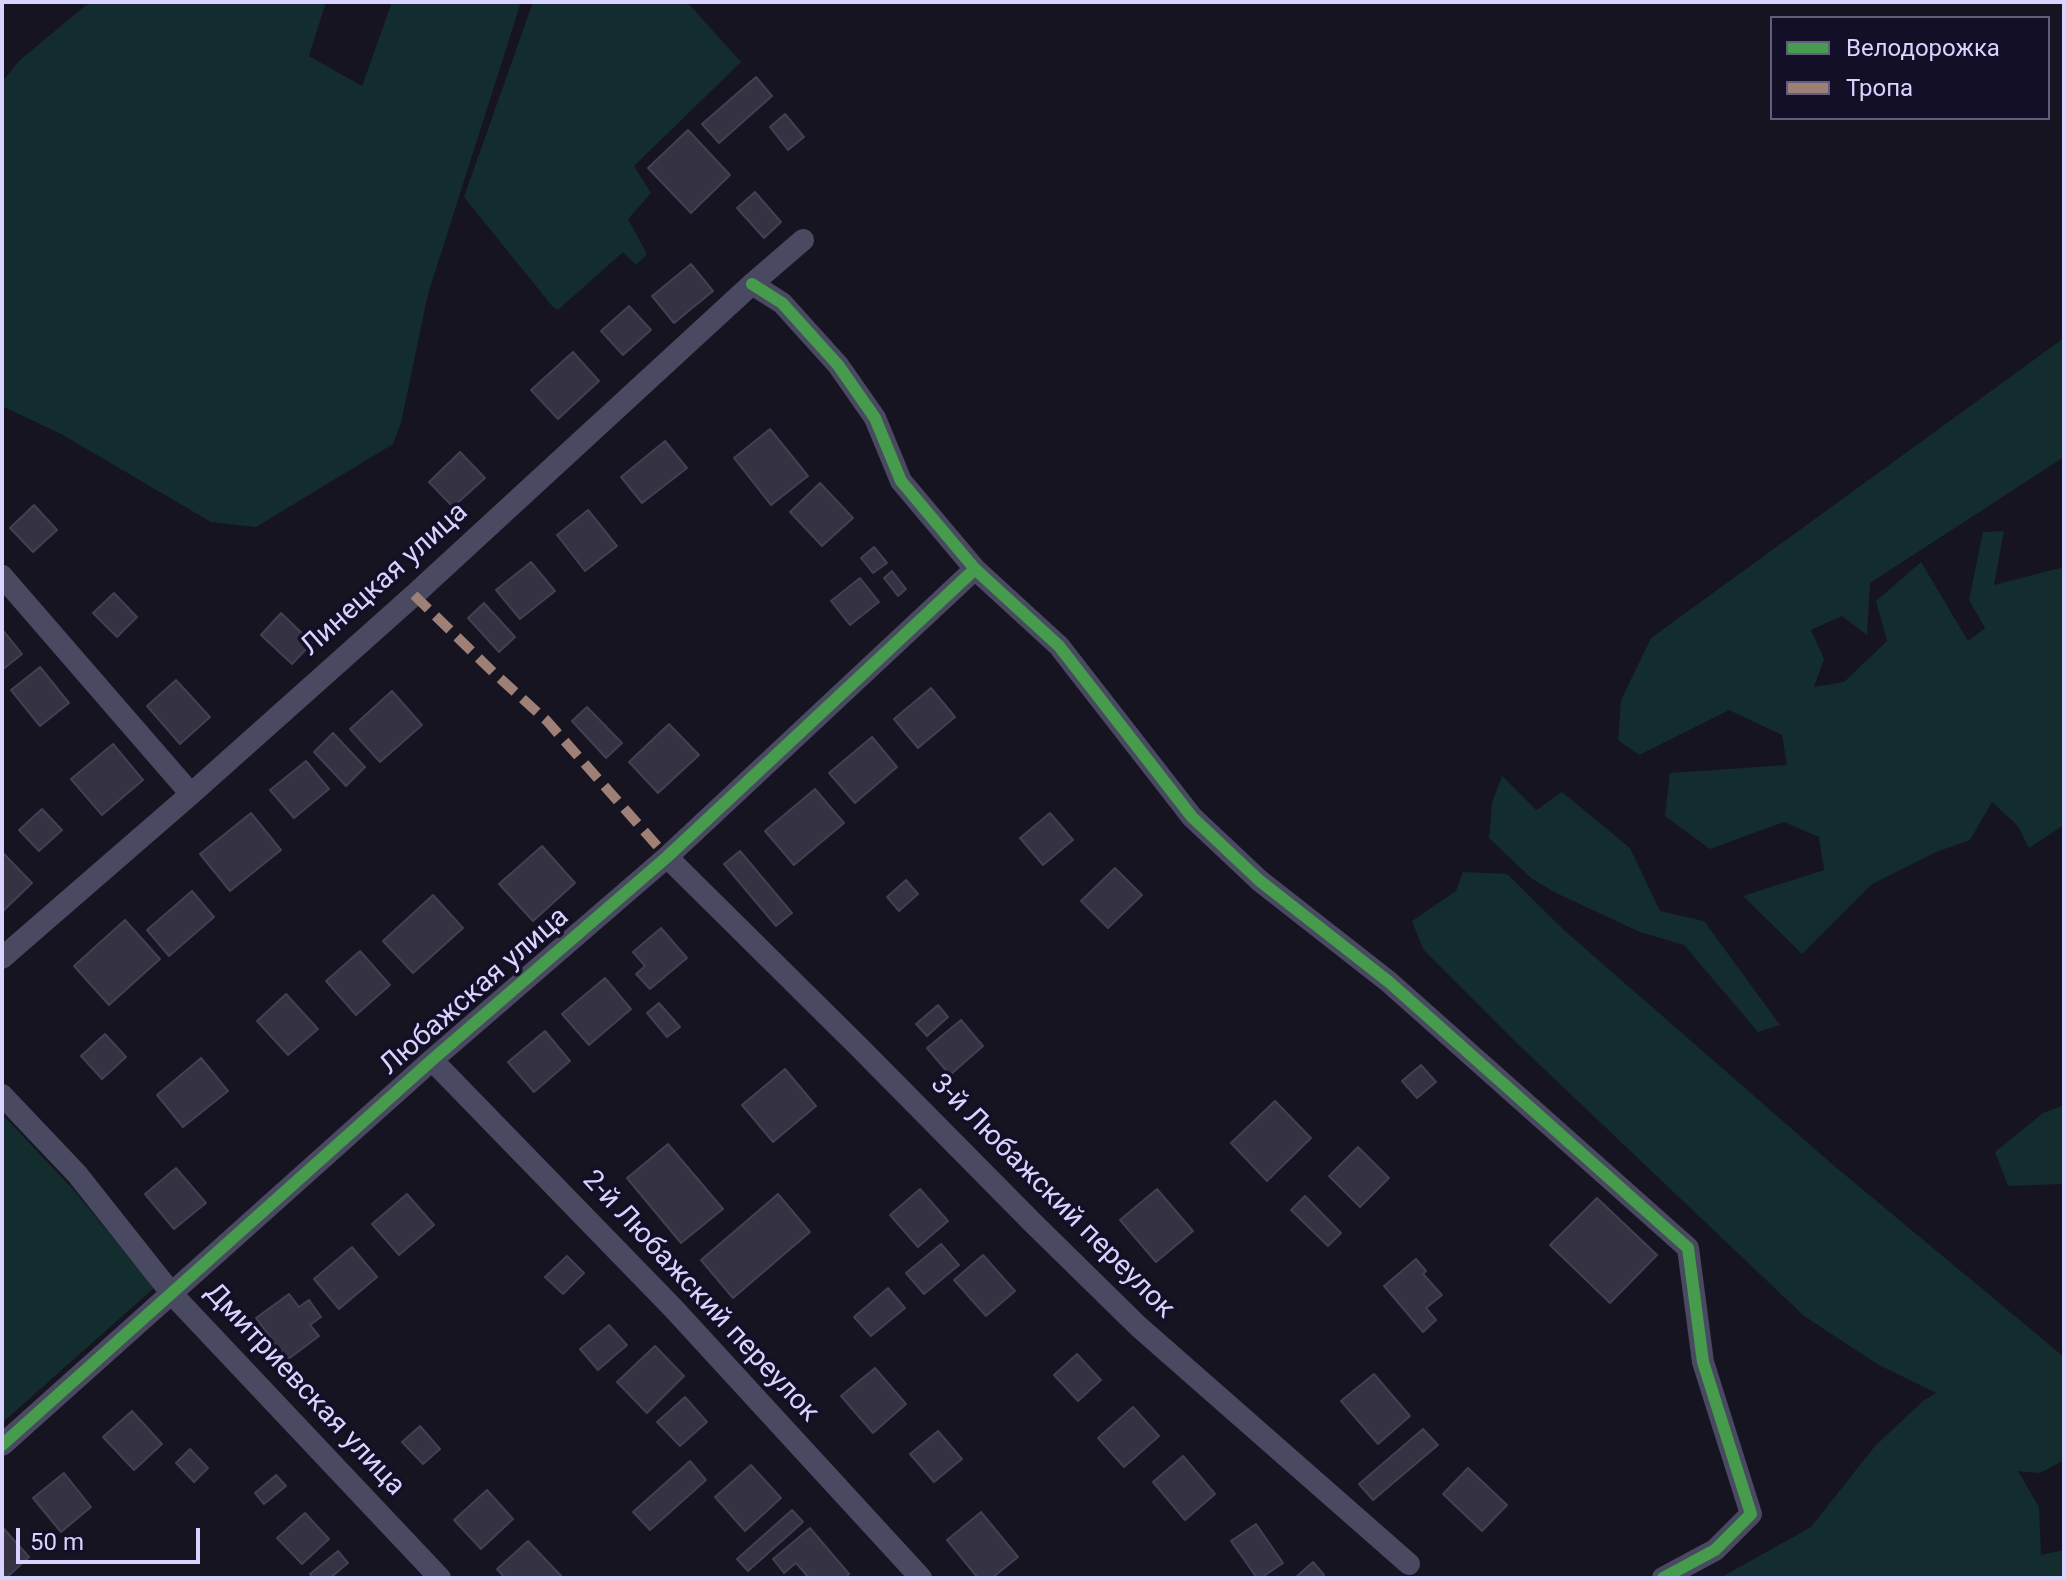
<!DOCTYPE html>
<html>
<head>
<meta charset="utf-8">
<style>
  body { margin:0 }
  #map { position:relative; width:2066px; height:1580px; overflow:hidden; background:#161421; font-family:Roboto,sans-serif }
  canvas { display:block }
  .frame { position:absolute; inset:0; border:4px solid #d9d4ff; pointer-events:none }
  .legend { position:absolute; left:1770px; top:16px; width:280px; height:104px; box-sizing:border-box; background:#130f26; border:2px solid #625e7d; margin:0; padding:10px 14px; list-style:none; font-size:24px; color:#d9d4ff }
  .legend li { display:flex; align-items:center; gap:16px; height:40px }
  .legend b { width:40px; border:2px solid #625e7d }
  .scale { position:absolute; left:16px; top:1528px; width:184px; height:36px; box-sizing:border-box; border:4px solid #d9d4ff; border-top:0; padding-left:10px; font-size:24px; line-height:28px; white-space:nowrap; color:#d9d4ff; -webkit-text-stroke:6px #130f26; paint-order:stroke }
</style>
</head>
<body>
<div id="map">
<canvas width="2066" height="1580"></canvas>
<div class="frame"></div>
<ul class="legend">
<li><b style="height:10px;background:#469c4c"></b>Велодорожка</li>
<li><b style="height:10px;background:#9e8076"></b>Тропа</li>
</ul>
<div class="scale">50 m</div>
</div>
<script>
const c = document.querySelector('canvas').getContext('2d');
c.lineJoin = 'round';
function fillPath(path, color) { c.fillStyle = color; c.fill(path, 'evenodd'); }
function stroke(path, color, width, dash) { c.strokeStyle = color; c.lineWidth = width; c.lineCap = dash ? 'butt' : 'round'; c.setLineDash(dash || []); c.stroke(path); }
function label(font, color, halo, rows, align = 'center') {
  c.font = font + ' Roboto,sans-serif'; c.lineWidth = 7; c.setLineDash([]); c.textBaseline = 'middle'; c.strokeStyle = halo; c.fillStyle = color; for (const [text, x, y, turn = 0] of rows) {
    c.save(); c.translate(x, y); c.rotate((+turn || 0) * Math.PI / 180); c.textAlign = isNaN(turn) ? turn : align; if (halo) c.strokeText(text, 0, 0); c.fillText(text, 0, 0); c.restore();
  }
}
fillPath(new Path2D(`
  M 93,2 L 326,2 L 309,56 L 362,86 L 392,2 L 521,2 L 428,294 L 401,423 L 393,444 L 256,527 L 211,522 L 61,434 L 2,406 L 2,82 L 19,61 L 85,6 Z
  M 533,2 L 687,2 L 741,62 L 634,166 L 651,193 L 628,219 L 647,254 L 636,265 L 623,252 L 558,310 L 552,306 L 464,197 Z
  M 2064,338 L 2064,457 L 1870,583 L 1867,635 L 1842,616 L 1811,630 L 1824,659 L 1814,687 L 1844,682 L 1887,641 L 1876,601 L 1921,562 L 1968,641 L 1985,628 L 1969,600 L 1983,532 L 2004,531 L 1994,585 L 2064,567 L 2064,825 L 2029,848 L 2018,826 L 1992,802 L 1970,840 L 1936,852 L 1872,884 L 1802,954 L 1743,896 L 1824,870 L 1819,837 L 1784,822 L 1710,849 L 1665,816 L 1670,773 L 1787,765 L 1782,735 L 1729,710 L 1639,755 L 1618,740 L 1621,700 L 1651,638 Z
  M 1502,776 L 1536,810 L 1562,792 L 1630,848 L 1660,911 L 1704,921 L 1780,1025 L 1758,1032 L 1684,945 L 1640,932 L 1556,893 L 1531,878 L 1489,838 L 1492,803 Z
  M 1463,872 L 1507,874 L 1565,931 L 1832,1164 L 2064,1357 L 2064,1460 L 2040,1473 L 2018,1471 L 2039,1507 L 2041,1555 L 2064,1550 L 2064,1578 L 1720,1578 L 1811,1527 L 1875,1446 L 1923,1401 L 1936,1393 L 1877,1364 L 1804,1316 L 1522,1048 L 1423,949 L 1412,921 L 1456,891 Z
  M 2064,1105 L 2064,1184 L 2008,1186 L 1995,1152 L 2043,1113 Z
  M 2,1114 L 73,1189 L 154,1288 L 2,1423 Z`), '#132c2d');
const building = new Path2D(`
  M 756,77 L 772,96 L 719,143 L 702,124 Z
  M 785,114 L 804,137 L 788,150 L 770,127 Z
  M 688,130 L 730,175 L 691,213 L 648,168 Z
  M 755,192 L 781,222 L 764,238 L 737,208 Z
  M 691,264 L 713,291 L 674,323 L 652,296 Z
  M 629,306 L 651,330 L 623,355 L 601,331 Z
  M 573,352 L 599,381 L 558,419 L 531,390 Z
  M 770,429 L 808,476 L 771,505 L 734,458 Z
  M 665,441 L 687,468 L 642,503 L 621,477 Z
  M 460,452 L 485,478 L 453,507 L 429,482 Z
  M 820,483 L 853,518 L 822,546 L 790,512 Z
  M 34,505 L 57,530 L 33,552 L 10,528 Z
  M 588,510 L 617,546 L 585,571 L 557,535 Z
  M 874,547 L 887,563 L 873,573 L 861,558 Z
  M 531,562 L 555,591 L 520,619 L 496,590 Z
  M 892,571 L 906,589 L 898,596 L 884,578 Z
  M 860,578 L 879,602 L 850,625 L 831,601 Z
  M 114,593 L 137,617 L 117,637 L 93,613 Z
  M 484,603 L 515,637 L 499,652 L 468,618 Z
  M 281,613 L 312,643 L 292,664 L 261,635 Z
  M 2,629 L 22,654 L 2,670 Z
  M 40,667 L 69,703 L 40,726 L 11,690 Z
  M 176,680 L 210,717 L 180,744 L 147,706 Z
  M 931,688 L 955,717 L 918,748 L 894,719 Z
  M 392,691 L 422,725 L 380,762 L 350,729 Z
  M 587,707 L 622,743 L 606,758 L 572,721 Z
  M 669,724 L 699,755 L 658,793 L 629,762 Z
  M 333,733 L 365,767 L 346,786 L 314,752 Z
  M 872,737 L 897,767 L 855,803 L 829,773 Z
  M 113,744 L 143,780 L 102,815 L 71,779 Z
  M 306,761 L 329,789 L 294,818 L 270,790 Z
  M 815,789 L 844,823 L 794,865 L 765,831 Z
  M 42,809 L 62,830 L 39,851 L 19,830 Z
  M 251,813 L 281,850 L 230,891 L 200,854 Z
  M 1050,813 L 1073,840 L 1043,865 L 1020,838 Z
  M 542,846 L 575,883 L 533,921 L 499,884 Z
  M 740,851 L 792,913 L 776,926 L 724,864 Z
  M 2,852 L 32,883 L 2,912 Z
  M 1115,868 L 1142,895 L 1108,928 L 1081,901 Z
  M 906,880 L 918,894 L 899,911 L 887,897 Z
  M 192,891 L 214,917 L 169,956 L 147,930 Z
  M 433,895 L 463,928 L 413,973 L 383,941 Z
  M 125,920 L 160,959 L 109,1005 L 74,966 Z
  M 661,928 L 687,958 L 650,989 L 636,974 L 645,966 L 633,952 Z
  M 360,951 L 390,985 L 356,1015 L 326,981 Z
  M 605,978 L 631,1009 L 589,1045 L 562,1014 Z
  M 286,994 L 318,1029 L 288,1055 L 257,1021 Z
  M 659,1003 L 680,1027 L 667,1037 L 647,1013 Z
  M 938,1005 L 948,1017 L 927,1036 L 916,1024 Z
  M 961,1020 L 983,1046 L 950,1075 L 927,1048 Z
  M 545,1031 L 570,1061 L 534,1092 L 508,1062 Z
  M 105,1034 L 126,1057 L 102,1079 L 81,1056 Z
  M 201,1058 L 228,1091 L 183,1127 L 157,1095 Z
  M 1421,1065 L 1436,1082 L 1417,1098 L 1402,1081 Z
  M 785,1069 L 816,1106 L 773,1142 L 742,1105 Z
  M 1275,1101 L 1311,1138 L 1267,1181 L 1231,1143 Z
  M 668,1144 L 723,1209 L 681,1243 L 627,1178 Z
  M 1358,1147 L 1389,1178 L 1360,1207 L 1329,1176 Z
  M 176,1168 L 206,1203 L 174,1229 L 145,1194 Z
  M 920,1189 L 948,1221 L 918,1247 L 890,1215 Z
  M 1157,1189 L 1193,1231 L 1156,1262 L 1120,1220 Z
  M 407,1194 L 434,1225 L 399,1255 L 372,1224 Z
  M 778,1194 L 810,1232 L 733,1298 L 701,1260 Z
  M 1305,1196 L 1341,1233 L 1328,1246 L 1291,1210 Z
  M 1597,1198 L 1657,1255 L 1610,1303 L 1550,1245 Z
  M 941,1244 L 959,1265 L 924,1294 L 906,1273 Z
  M 352,1247 L 377,1277 L 339,1309 L 314,1279 Z
  M 983,1255 L 1015,1291 L 986,1316 L 954,1280 Z
  M 567,1256 L 584,1273 L 563,1294 L 545,1277 Z
  M 1416,1259 L 1426,1271 L 1423,1274 L 1442,1295 L 1426,1308 L 1436,1320 L 1423,1332 L 1384,1286 Z
  M 888,1288 L 905,1308 L 871,1336 L 854,1317 Z
  M 289,1294 L 299,1307 L 309,1300 L 321,1317 L 310,1325 L 319,1336 L 275,1369 L 263,1352 L 275,1344 L 256,1318 Z
  M 609,1325 L 627,1345 L 598,1370 L 580,1349 Z
  M 655,1346 L 684,1376 L 647,1413 L 617,1382 Z
  M 1077,1354 L 1101,1380 L 1078,1401 L 1054,1375 Z
  M 875,1368 L 906,1404 L 873,1433 L 841,1396 Z
  M 1374,1374 L 1410,1416 L 1378,1444 L 1341,1401 Z
  M 685,1397 L 707,1422 L 680,1446 L 657,1422 Z
  M 1133,1407 L 1159,1436 L 1124,1467 L 1098,1438 Z
  M 132,1411 L 162,1444 L 134,1470 L 103,1437 Z
  M 420,1426 L 440,1449 L 423,1464 L 402,1442 Z
  M 1423,1429 L 1438,1445 L 1373,1500 L 1359,1484 Z
  M 938,1431 L 962,1459 L 934,1482 L 910,1454 Z
  M 190,1449 L 208,1468 L 194,1482 L 176,1463 Z
  M 1183,1456 L 1215,1494 L 1185,1520 L 1153,1482 Z
  M 690,1461 L 706,1480 L 650,1530 L 633,1512 Z
  M 751,1465 L 781,1498 L 745,1531 L 715,1497 Z
  M 1468,1468 L 1507,1505 L 1482,1531 L 1443,1494 Z
  M 64,1473 L 91,1507 L 61,1532 L 33,1498 Z
  M 276,1475 L 286,1486 L 264,1504 L 255,1493 Z
  M 487,1490 L 513,1519 L 481,1549 L 454,1520 Z
  M 792,1510 L 803,1522 L 748,1571 L 737,1559 Z
  M 981,1512 L 1018,1557 L 992,1578 L 978,1578 L 947,1540 Z
  M 305,1513 L 329,1539 L 302,1564 L 277,1538 Z
  M 1256,1524 L 1283,1563 L 1261,1578 L 1257,1578 L 1231,1541 Z
  M 810,1528 L 849,1574 L 845,1578 L 809,1578 L 796,1563 L 784,1573 L 773,1559 Z
  M 4,1529 L 29,1557 L 6,1578 L 2,1578 L 2,1531 Z
  M 528,1541 L 563,1578 L 505,1578 L 497,1569 Z
  M 338,1551 L 348,1563 L 330,1578 L 313,1578 L 310,1574 Z
  M 1313,1562 L 1324,1575 L 1321,1578 L 1295,1578 Z`);
fillPath(building, '#343243');
stroke(building, '#433f54', 2);
stroke(new Path2D(`
  M 752,284 L 782,303 L 838,365 L 875,418 L 901,481 L 975,569 L 1059,646 L 1192,817 L 1260,881 L 1389,982 L 1688,1248 L 1703,1362 L 1751,1514 L 1715,1550 L 1663,1578
  M 2,576 L 191,794
  M 667,857 L 859,1047 L 1034,1224 L 1138,1326 L 1409,1564
  M 2,958 L 191,794 L 414,595 L 752,284 L 803,240
  M 432,1060 L 673,1308 L 921,1578
  M 2,1095 L 77,1174 L 172,1294 L 440,1578
  M 2,1445 L 432,1060 L 667,857 L 975,569`), '#4a4962', 22);
stroke(new Path2D(`
  M 414,595 L 493,672 L 547,721 L 667,857`), '#9e8076', 10, [20, 10]);
stroke(new Path2D(`
  M 752,284 L 782,303 L 838,365 L 875,418 L 901,481 L 975,569 L 1059,646 L 1192,817 L 1260,881 L 1389,982 L 1688,1248 L 1703,1362 L 1751,1514 L 1715,1550 L 1663,1578
  M 2,1445 L 432,1060 L 667,857 L 975,569`), '#469c4c', 12);
label('28px', '#d9d4ff', '#130f26', [
  ["Линецкая улица",385,580,-42],
  ["Любажская улица",475,992,-41],
  ["3-й Любажский переулок",1052,1197,45],
  ["2-й Любажский переулок",700,1297,47],
  ["Дмитриевская улица",304,1390,47]
]);
</script>
</body>
</html>
